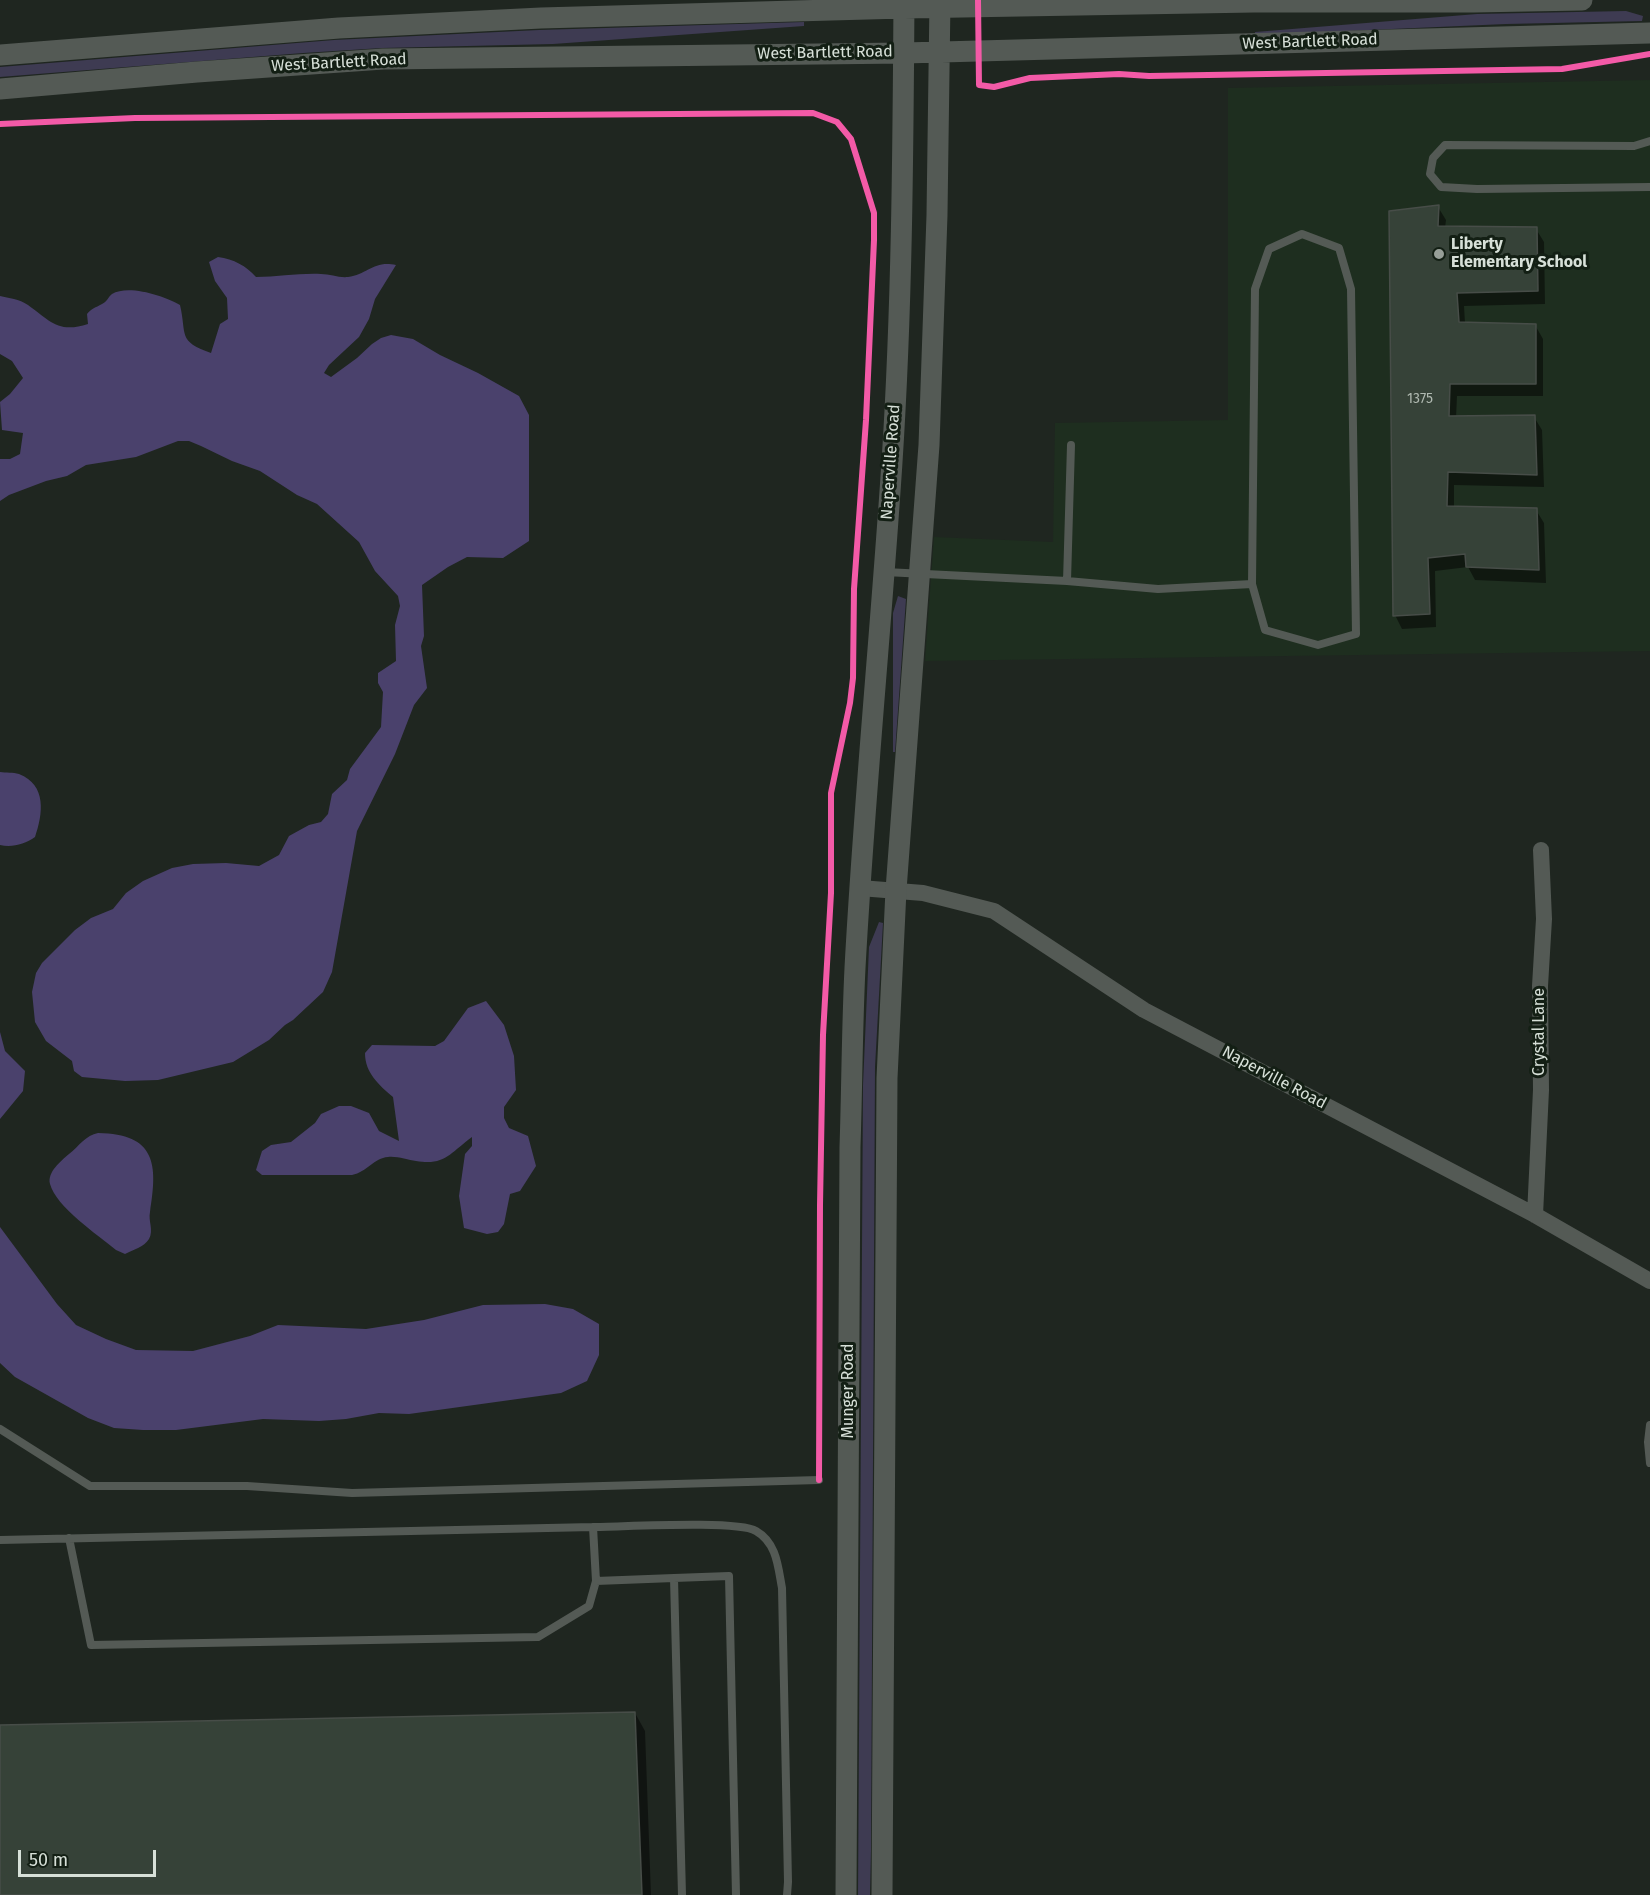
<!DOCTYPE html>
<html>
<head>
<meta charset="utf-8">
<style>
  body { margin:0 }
  #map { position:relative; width:1650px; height:1895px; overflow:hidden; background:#1f2620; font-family:"Fira Sans",sans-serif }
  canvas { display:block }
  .scale { position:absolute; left:18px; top:1850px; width:138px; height:27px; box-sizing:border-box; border:3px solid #d7e0d8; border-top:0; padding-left:8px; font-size:18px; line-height:21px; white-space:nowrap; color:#d7e0d8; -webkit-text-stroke:4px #131f14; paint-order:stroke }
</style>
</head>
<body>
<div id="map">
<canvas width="1650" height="1895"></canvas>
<div class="scale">50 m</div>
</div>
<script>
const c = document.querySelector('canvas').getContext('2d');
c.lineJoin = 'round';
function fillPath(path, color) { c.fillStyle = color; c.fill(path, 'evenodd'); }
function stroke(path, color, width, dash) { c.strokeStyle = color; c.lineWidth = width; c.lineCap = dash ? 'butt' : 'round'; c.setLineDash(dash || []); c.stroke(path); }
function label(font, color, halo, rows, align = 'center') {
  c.font = font + ' "Fira Sans",sans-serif'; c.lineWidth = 6; c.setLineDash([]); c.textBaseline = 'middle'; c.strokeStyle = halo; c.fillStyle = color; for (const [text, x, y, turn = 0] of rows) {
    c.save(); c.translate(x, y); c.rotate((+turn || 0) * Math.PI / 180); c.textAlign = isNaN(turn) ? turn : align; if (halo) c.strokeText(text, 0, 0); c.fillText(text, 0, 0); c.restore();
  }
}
fillPath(new Path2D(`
  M 1650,80 L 1650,651 L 925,661 L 934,537 L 1053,542 L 1055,423 L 1228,420 L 1228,88 Z`), '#1e2e1f');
fillPath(new Path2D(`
  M 1626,11 L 1643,16 L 1642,21 L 1506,24 L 1255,35 L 1255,32 L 1477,14 Z
  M 804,22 L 804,26 L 553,44 L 382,48 L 303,53 L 0,77 L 0,67 L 334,40 L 539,30 Z
  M 898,596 L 906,599 L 895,752 L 893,752 L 893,613 Z
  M 879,922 L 883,923 L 875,1067 L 871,1850 L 870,1895 L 858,1895 L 863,1085 L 869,947 Z`), '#3e3b52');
fillPath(new Path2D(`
  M 218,257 C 234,259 246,266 256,277 C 278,277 299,273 321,274 C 330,274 339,278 348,277 C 368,274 374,260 396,265 L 375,299 L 369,319 L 359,337 L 329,365 L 324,373 L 331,377 L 357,358 L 372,344 L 381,338 L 391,335 L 413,339 L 440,355 L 478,373 L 519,396 L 529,415 L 529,541 L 503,558 L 467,557 L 448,567 L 422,585 L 424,636 L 421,646 L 427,688 L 414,705 L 395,754 L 357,831 L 332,972 L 323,992 L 293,1020 L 285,1025 L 269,1040 L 233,1062 L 158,1080 L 125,1081 L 82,1077 L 74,1071 L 72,1061 L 46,1041 L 35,1022 L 32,992 L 36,973 L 42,963 L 75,930 L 91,918 L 113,909 L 126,893 L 143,881 L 172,868 L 193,864 L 226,863 L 259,866 L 279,855 L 289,836 L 309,825 L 321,822 L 328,814 L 332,794 L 347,780 L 350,769 L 381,727 L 383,692 L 378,683 L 378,673 L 396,661 L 395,625 L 400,606 L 398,596 L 375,571 L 359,542 L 317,504 L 297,495 L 260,471 L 232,461 L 201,446 L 189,441 L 178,441 L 136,457 L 86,465 L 67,476 L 46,481 L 9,495 L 0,501 L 0,459 L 10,459 L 20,454 L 23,433 L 2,430 L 0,402 L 10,394 L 23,378 L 12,361 L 0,354 L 0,296 C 9,298 19,299 28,305 C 49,320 58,334 88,324 L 87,314 C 92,308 95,308 102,304 C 107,302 108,297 112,294 C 128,284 165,296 180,305 C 187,335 177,341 211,353 L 220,324 L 228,319 L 227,298 L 215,281 L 209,262 Z
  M 0,772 C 6,773 13,772 19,774 C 47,785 43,814 35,837 C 25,844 12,848 0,845 Z
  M 486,1001 L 504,1025 L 514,1056 L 516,1090 L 504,1107 L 504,1118 L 509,1128 L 528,1136 L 536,1166 L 520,1191 L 510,1194 L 504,1224 L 498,1232 L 487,1234 L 464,1228 L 459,1196 L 465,1154 L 472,1146 L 472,1137 C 450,1153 445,1166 416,1161 C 408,1160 397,1156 388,1157 C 374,1158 367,1172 352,1175 L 262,1175 L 256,1170 L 262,1151 L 271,1145 L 291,1142 L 315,1123 L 321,1114 L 339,1106 L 351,1106 L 369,1113 L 379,1131 L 399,1141 L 393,1097 C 379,1085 365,1073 365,1053 L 372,1045 L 435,1046 L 444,1041 L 468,1008 Z
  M 0,1032 L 5,1051 L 25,1071 L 23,1091 L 0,1119 Z
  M 98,1133 C 156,1134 158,1164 150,1212 C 148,1221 154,1230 149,1239 C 144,1247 133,1250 125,1254 L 116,1250 C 98,1235 56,1207 50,1184 C 47,1172 61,1161 69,1154 C 79,1146 86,1135 98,1133 Z
  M 0,1227 L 57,1304 L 76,1325 L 106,1339 L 136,1350 L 193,1351 L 250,1336 L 278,1325 L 366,1329 L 424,1320 L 483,1305 L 545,1304 L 573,1309 L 599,1324 L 599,1355 L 587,1381 L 561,1393 L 409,1414 L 379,1413 L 346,1419 L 319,1421 L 263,1419 L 176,1430 L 143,1430 L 114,1428 L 88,1418 L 15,1377 L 0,1363 Z`), '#4a416c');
fillPath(new Path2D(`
  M 1438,207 L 1446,220 L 1445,228 L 1536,229 L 1544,242 L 1545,304 L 1464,306 L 1465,323 L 1535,325 L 1543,339 L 1543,396 L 1457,396 L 1456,418 L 1534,417 L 1542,430 L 1544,487 L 1454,485 L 1454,508 L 1536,510 L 1544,523 L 1546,583 L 1475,580 L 1468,567 L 1435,571 L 1436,627 L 1402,629 L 1395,615 Z
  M 635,1713 L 645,1731 L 651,1895 L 0,1895 L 0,1726 Z`), '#0007');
const building = new Path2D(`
  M 1439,205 L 1438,226 L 1537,227 L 1538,291 L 1457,293 L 1459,322 L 1536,324 L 1536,384 L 1450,384 L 1449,416 L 1535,415 L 1537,475 L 1448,472 L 1447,506 L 1537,508 L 1539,570 L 1466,567 L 1465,554 L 1428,558 L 1430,614 L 1393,616 L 1389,211 Z
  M 635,1712 L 642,1895 L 0,1895 L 0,1725 Z`);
fillPath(building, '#364238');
stroke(building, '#474d48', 1.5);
stroke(new Path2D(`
  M 1650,141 L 1634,146 L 1445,145 L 1433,158 L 1430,174 L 1441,187 L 1477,189 L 1650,187
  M 885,572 L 1067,581 L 1158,589 L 1252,584 L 1255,289 L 1269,249 L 1302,234 L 1339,248 L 1351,289 L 1356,634 L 1318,645 L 1265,630 L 1252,584
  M 1067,581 L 1071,445
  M 1650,1425 L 1648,1442 L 1650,1463
  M 0,1429 L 90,1486 L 247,1486 L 352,1493 L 819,1480
  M 69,1538 L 91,1645 L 538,1637 L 589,1606 L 596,1581
  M 0,1540 L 593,1527
  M 674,1578 L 596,1581 L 593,1527 C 622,1527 737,1520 756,1531 C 777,1543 778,1567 782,1588 L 788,1882 L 787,1895
  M 682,1895 L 674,1578 L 729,1576 L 736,1895`), '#545a55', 8);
stroke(new Path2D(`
  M 860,888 L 923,893 L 994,911 L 1144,1010 L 1535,1215 L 1650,1281
  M 1535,1215 L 1541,1090 L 1540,986 L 1544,919 L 1541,850`), '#545a55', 16);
stroke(new Path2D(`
  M 0,55 L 339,28 L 541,18 L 904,8 L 1254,2 L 1474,2 L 1582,0
  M 0,89 L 197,72 L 383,59 L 904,53 L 1650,33
  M 846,1895 L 850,1147 C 852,1088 852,1028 855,968 C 864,799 881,631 892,462 C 902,308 903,154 904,0
  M 882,1895 L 887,1078 L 896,890 L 929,445 L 937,215 L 940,0`), '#545a55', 21);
stroke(new Path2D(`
  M 978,0 L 979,85 L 994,87 L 1030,78 L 1119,74 L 1149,76 L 1562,69 L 1650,54
  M 0,124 L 135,118 L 813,113 L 837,122 L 851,139 L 874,213 L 874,240 L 866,420 L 854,589 L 853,678 L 850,703 L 831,793 L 831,893 L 823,1035 L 820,1205 L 819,1480`), '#f35aa7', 6);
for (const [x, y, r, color] of [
  [1439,254,6,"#979f98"]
]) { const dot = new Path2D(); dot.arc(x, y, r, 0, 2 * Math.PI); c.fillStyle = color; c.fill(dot); stroke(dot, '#131f14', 2); }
label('14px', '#afb8b0', null, [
  ["1375",1420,399]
]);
label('16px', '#d7e0d8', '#131f14', [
  ["West Bartlett Road",1310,42,-2],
  ["West Bartlett Road",825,53,-1],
  ["West Bartlett Road",339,63,-3],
  ["Naperville Road",891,462,-86],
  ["Crystal Lane",1540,1032,-90],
  ["Naperville Road",1274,1078,28],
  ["Munger Road",849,1391,-90]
]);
label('bold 16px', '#d7e0d8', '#131f14', [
  ["Liberty",1451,245],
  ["Elementary School",1451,263]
], 'left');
</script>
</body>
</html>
